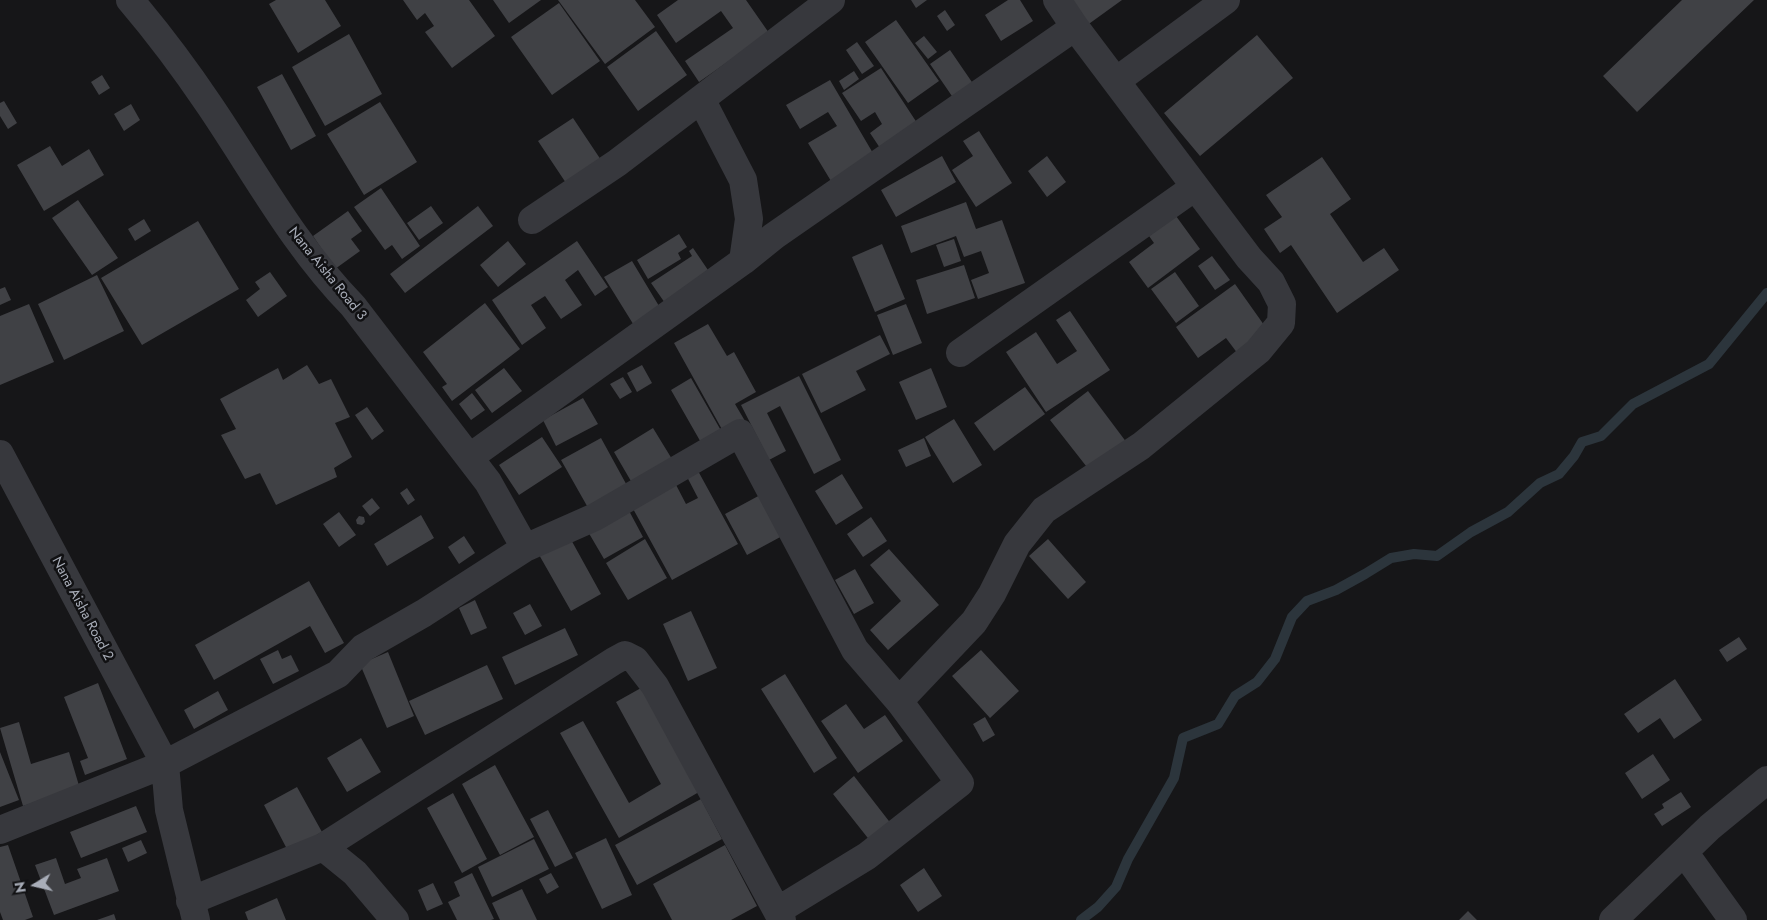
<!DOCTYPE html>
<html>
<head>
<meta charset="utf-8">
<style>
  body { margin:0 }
  #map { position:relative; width:1767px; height:920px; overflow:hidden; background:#161618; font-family:Jost,sans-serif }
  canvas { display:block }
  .north { position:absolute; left:10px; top:860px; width:50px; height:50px; -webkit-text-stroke:4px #111113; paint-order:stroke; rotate:261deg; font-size:14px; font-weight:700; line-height:20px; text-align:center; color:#a8adb8 }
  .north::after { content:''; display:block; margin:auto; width:18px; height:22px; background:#a8adb8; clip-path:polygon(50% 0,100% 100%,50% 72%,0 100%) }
</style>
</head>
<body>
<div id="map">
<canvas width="1767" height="920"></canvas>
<div class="north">N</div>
</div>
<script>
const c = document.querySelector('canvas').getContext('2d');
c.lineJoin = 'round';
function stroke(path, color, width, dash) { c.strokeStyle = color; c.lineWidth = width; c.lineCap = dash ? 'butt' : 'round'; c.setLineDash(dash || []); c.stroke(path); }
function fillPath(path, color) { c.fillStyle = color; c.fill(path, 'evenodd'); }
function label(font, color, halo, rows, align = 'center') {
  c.font = font + ' Jost,sans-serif'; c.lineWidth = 5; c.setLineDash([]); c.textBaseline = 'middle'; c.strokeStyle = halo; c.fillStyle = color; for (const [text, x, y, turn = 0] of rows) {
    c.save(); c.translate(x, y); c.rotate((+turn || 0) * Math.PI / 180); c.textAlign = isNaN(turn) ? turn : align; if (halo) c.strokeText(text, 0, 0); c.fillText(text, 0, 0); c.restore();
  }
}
stroke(new Path2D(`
  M 1081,920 L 1098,907 L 1116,887 L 1128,859 L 1174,778 L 1183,738 L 1218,724 L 1235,696 L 1257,682 L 1275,659 L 1292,617 L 1307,601 L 1336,590 L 1365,574 L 1391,558 L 1414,554 L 1437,556 L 1471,532 L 1508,512 L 1540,483 L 1559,474 L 1574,456 L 1582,442 L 1601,436 L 1633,404 L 1709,364 L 1767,293`), '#2c353c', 10);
fillPath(new Path2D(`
  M 276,0 L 325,0 L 341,26 L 298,53 L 269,4 Z
  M 403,0 L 469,0 L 495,36 L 452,68 L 425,32 L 434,26 L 425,13 L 417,20 Z
  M 493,0 L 541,0 L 509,23 Z
  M 558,0 L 635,0 L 655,27 L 605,64 Z
  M 678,0 L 746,0 L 769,33 L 699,82 L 685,61 L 733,28 L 721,11 L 676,43 L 657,15 Z
  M 911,0 L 927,0 L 916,8 Z
  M 1008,0 L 1020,0 L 1033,21 L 1001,41 L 985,15 Z
  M 1067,0 L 1122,0 L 1086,26 Z
  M 1682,0 L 1754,0 L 1637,112 L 1603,76 Z
  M 559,3 L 600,61 L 552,95 L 511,37 Z
  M 945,10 L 955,25 L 947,31 L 937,16 Z
  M 896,20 L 939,81 L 908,103 L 865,42 Z
  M 656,31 L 687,75 L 638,111 L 607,67 Z
  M 349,34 L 382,94 L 325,126 L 292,67 Z
  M 1257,35 L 1293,78 L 1200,156 L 1164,113 Z
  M 924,36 L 937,52 L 928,59 L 915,43 Z
  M 857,42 L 874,66 L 862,74 L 846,50 Z
  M 950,50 L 976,88 L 956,102 L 930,64 Z
  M 881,68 L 921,129 L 884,154 L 870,133 L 882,124 L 875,112 L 861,121 L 842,93 Z
  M 854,71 L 859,79 L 844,90 L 839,81 Z
  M 282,74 L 316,136 L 291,150 L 257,87 Z
  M 102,75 L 110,88 L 99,95 L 91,82 Z
  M 830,80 L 877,160 L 834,186 L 808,143 L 837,126 L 828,112 L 800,129 L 786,105 Z
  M 4,101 L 17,123 L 8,129 L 0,116 L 0,103 Z
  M 380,102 L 417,162 L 364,195 L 327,134 Z
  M 131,104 L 140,120 L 124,131 L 114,114 Z
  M 573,118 L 601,160 L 566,183 L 538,141 Z
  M 979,131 L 1012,183 L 976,207 L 952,170 L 973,156 L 963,141 Z
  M 50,146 L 62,166 L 89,149 L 104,175 L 44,211 L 17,165 Z
  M 942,156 L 956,182 L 896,217 L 881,190 Z
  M 1047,156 L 1066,182 L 1047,197 L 1028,171 Z
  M 1322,157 L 1351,199 L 1330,214 L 1363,262 L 1384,248 L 1399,270 L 1337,313 L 1291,245 L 1280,253 L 1264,229 L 1282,217 L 1266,195 Z
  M 381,188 L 420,246 L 402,259 L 392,245 L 385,250 L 354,207 Z
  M 78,200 L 118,258 L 92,275 L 52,218 Z
  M 966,202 L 976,229 L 1002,220 L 1025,283 L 978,299 L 971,280 L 989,273 L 981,251 L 964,257 L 956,236 L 911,253 L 901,226 Z
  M 431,206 L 443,223 L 419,240 L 407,223 Z
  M 478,206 L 493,226 L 405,293 L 390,274 Z
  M 348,211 L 362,231 L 351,239 L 360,251 L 335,269 L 313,236 Z
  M 1176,216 L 1200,249 L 1148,288 L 1129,262 L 1154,243 L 1149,236 Z
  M 144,219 L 151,231 L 135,241 L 128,229 Z
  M 198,221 L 239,289 L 142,345 L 101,278 Z
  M 679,234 L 687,247 L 678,253 L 681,259 L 648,279 L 637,260 Z
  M 954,239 L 961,261 L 944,267 L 936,245 Z
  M 508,241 L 526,264 L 498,287 L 480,265 Z
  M 577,241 L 608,287 L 595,296 L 578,270 L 565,280 L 582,305 L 561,319 L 545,296 L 531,305 L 546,328 L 522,345 L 492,300 Z
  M 882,244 L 905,299 L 875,312 L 852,257 Z
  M 693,248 L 710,273 L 665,303 L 651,283 L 692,256 L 689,251 Z
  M 1212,256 L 1230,280 L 1215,290 L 1198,266 Z
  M 632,261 L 662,311 L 635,327 L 604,277 Z
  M 964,265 L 975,298 L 927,314 L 916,280 Z
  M 270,272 L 287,296 L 258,317 L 246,300 L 260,289 L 255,282 Z
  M 1175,272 L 1199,306 L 1176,323 L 1151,289 Z
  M 97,275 L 124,331 L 64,360 L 38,304 Z
  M 1235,284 L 1269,332 L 1238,354 L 1226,338 L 1198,358 L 1176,327 Z
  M 5,287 L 11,300 L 0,305 L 0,289 Z
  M 485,303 L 520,349 L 452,401 L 442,387 L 447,384 L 423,352 Z
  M 29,304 L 54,362 L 0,385 L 0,316 Z
  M 906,304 L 922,343 L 893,355 L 877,315 Z
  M 1070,311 L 1110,370 L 1046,412 L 1006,352 L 1036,332 L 1057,364 L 1077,351 L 1056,320 Z
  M 708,324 L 727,356 L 734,352 L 756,392 L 735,404 L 745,421 L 724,433 L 674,343 Z
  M 880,335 L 890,354 L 856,371 L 866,390 L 821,413 L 802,374 Z
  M 307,365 L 319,384 L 331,379 L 350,417 L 335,423 L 352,457 L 334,468 L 337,477 L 276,505 L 260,473 L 245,479 L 221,435 L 236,429 L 220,399 L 278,368 L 283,380 Z
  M 642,365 L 652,383 L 637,392 L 627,373 Z
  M 504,368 L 522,391 L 492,413 L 475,390 Z
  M 931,368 L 947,407 L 916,420 L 899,382 Z
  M 799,376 L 841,460 L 814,474 L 780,406 L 767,413 L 786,451 L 769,460 L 741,405 Z
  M 623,377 L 632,392 L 620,399 L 610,384 Z
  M 691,378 L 723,434 L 703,446 L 671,390 Z
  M 1025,387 L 1045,414 L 994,451 L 974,423 Z
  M 1088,391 L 1127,443 L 1090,471 L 1050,420 Z
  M 472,393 L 485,410 L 471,420 L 459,404 Z
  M 583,398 L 598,424 L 556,446 L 543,420 Z
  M 367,407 L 384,431 L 372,440 L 355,415 Z
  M 954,419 L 982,465 L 953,483 L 925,437 Z
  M 653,428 L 675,464 L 635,488 L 614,452 Z
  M 542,437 L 562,467 L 519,495 L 499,465 Z
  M 601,438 L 630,491 L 591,513 L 561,460 Z
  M 924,438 L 931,456 L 906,467 L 898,450 Z
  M 697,469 L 738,544 L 672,580 L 631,505 L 674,481 L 686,504 L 698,498 L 686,475 Z
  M 842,474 L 863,508 L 836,525 L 815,491 Z
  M 407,488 L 415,500 L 408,505 L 400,493 Z
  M 762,494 L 784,535 L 747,555 L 725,514 Z
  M 372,498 L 380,508 L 370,516 L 362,506 Z
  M 627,507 L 643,537 L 604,559 L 587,530 Z
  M 339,512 L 356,535 L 339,547 L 323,524 Z
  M 421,515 L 434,538 L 387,566 L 374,544 Z
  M 359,516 L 364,517 L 365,522 L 362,525 L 357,524 L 356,520 Z
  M 871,517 L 887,541 L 863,557 L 847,534 Z
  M 464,536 L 475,553 L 459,564 L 448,547 Z
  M 569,536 L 601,594 L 571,611 L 538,553 Z
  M 645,539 L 667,578 L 628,600 L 606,563 Z
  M 1048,539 L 1086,582 L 1068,599 L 1029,556 Z
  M 889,549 L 939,605 L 888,650 L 870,630 L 901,601 L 870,565 Z
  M 855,569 L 874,603 L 854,614 L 835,580 Z
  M 309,581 L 344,643 L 325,653 L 310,626 L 214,680 L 195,645 Z
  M 475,600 L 487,628 L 471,635 L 459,608 Z
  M 530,604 L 542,626 L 525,635 L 513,613 Z
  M 691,611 L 717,668 L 688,681 L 663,624 Z
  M 565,628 L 578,655 L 515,685 L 502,657 Z
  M 1739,637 L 1747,649 L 1727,662 L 1719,650 Z
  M 278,650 L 282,659 L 291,655 L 299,671 L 273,684 L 260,659 Z
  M 981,650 L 1019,691 L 990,718 L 952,676 Z
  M 388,652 L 414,716 L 387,728 L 360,664 Z
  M 487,665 L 503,699 L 425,735 L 409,701 Z
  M 785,674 L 837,758 L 814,773 L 761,689 Z
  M 1675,679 L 1702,720 L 1674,739 L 1660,718 L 1638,733 L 1624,714 Z
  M 98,683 L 127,759 L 85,775 L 80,761 L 88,758 L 64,697 Z
  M 641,688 L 699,792 L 619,838 L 560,733 L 583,721 L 629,803 L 661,784 L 616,702 Z
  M 218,691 L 228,710 L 194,729 L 184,710 Z
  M 846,704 L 864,729 L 885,715 L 903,741 L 858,773 L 821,721 Z
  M 985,717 L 995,735 L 983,742 L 973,724 Z
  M 19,722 L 31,764 L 69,752 L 80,789 L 23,806 L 0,728 Z
  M 361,738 L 381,772 L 347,792 L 327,758 Z
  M 0,752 L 19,800 L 0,807 Z
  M 1653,754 L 1670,780 L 1642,799 L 1625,773 Z
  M 495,765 L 534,837 L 500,855 L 462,784 Z
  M 854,776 L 892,825 L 871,842 L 833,794 Z
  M 297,787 L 322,832 L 288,851 L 264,805 Z
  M 1681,792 L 1691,807 L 1662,826 L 1654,814 L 1664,808 L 1662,804 Z
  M 453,793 L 487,859 L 462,873 L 427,808 Z
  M 701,799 L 722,839 L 637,885 L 615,845 Z
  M 136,806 L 147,832 L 81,858 L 70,832 Z
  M 548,810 L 573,858 L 555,867 L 530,819 Z
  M 606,838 L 632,895 L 602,909 L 575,853 Z
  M 534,839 L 549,869 L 492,897 L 478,867 Z
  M 141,840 L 147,853 L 128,862 L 122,848 Z
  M 8,845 L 33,917 L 25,920 L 3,920 L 0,912 L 0,847 Z
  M 725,845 L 757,906 L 731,920 L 672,920 L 653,884 Z
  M 56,858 L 65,884 L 81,878 L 77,869 L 107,858 L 119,891 L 54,915 L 35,865 Z
  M 924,868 L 942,896 L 918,912 L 900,885 Z
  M 472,873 L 494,919 L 491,920 L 457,920 L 448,902 L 460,896 L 454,882 Z
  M 551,873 L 559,887 L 547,894 L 539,879 Z
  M 433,883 L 443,904 L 427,911 L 418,890 Z
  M 522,889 L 537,920 L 500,920 L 492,903 Z
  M 277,898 L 286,920 L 248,920 L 245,912 Z
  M 1468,911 L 1477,920 L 1459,920 Z
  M 114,914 L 116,920 L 97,920 Z`), '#404145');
stroke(new Path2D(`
  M 130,0 C 159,34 185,69 210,106 C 256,174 295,247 353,306 L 488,482 L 525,548
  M 1116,81 L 1226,0
  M 701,99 L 743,180 L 749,219 L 743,261
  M 532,220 L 617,163 L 831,0
  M 960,353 L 1195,187
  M 0,454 L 165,764 L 169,810 L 196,920
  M 470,457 L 743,261 L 774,236 L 1075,27
  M 0,830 L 165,764 L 338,674 L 363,648 L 424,613 L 525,548 L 595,517 L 740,433 L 855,650 L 899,701
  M 323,847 C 421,785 517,722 614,661 L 625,655 L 635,660 L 655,686 L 782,920
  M 1684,852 L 1733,920
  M 190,901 L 323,847 L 355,873 L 395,920
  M 777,911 L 867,856 L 960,783 L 899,701 L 974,622 L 992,594 L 1017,544 L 1044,510 L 1141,446 L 1258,351 L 1281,323 L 1282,304 L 1271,282 L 1249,258 L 1075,27 L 1057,0
  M 1613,920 L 1710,827 L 1767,780`), '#37383d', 28);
label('14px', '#a8adb8', '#111113', [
  ["Nana Aisha Road 3",327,274,51],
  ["Nana Aisha Road 2",82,609,62]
]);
</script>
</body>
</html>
